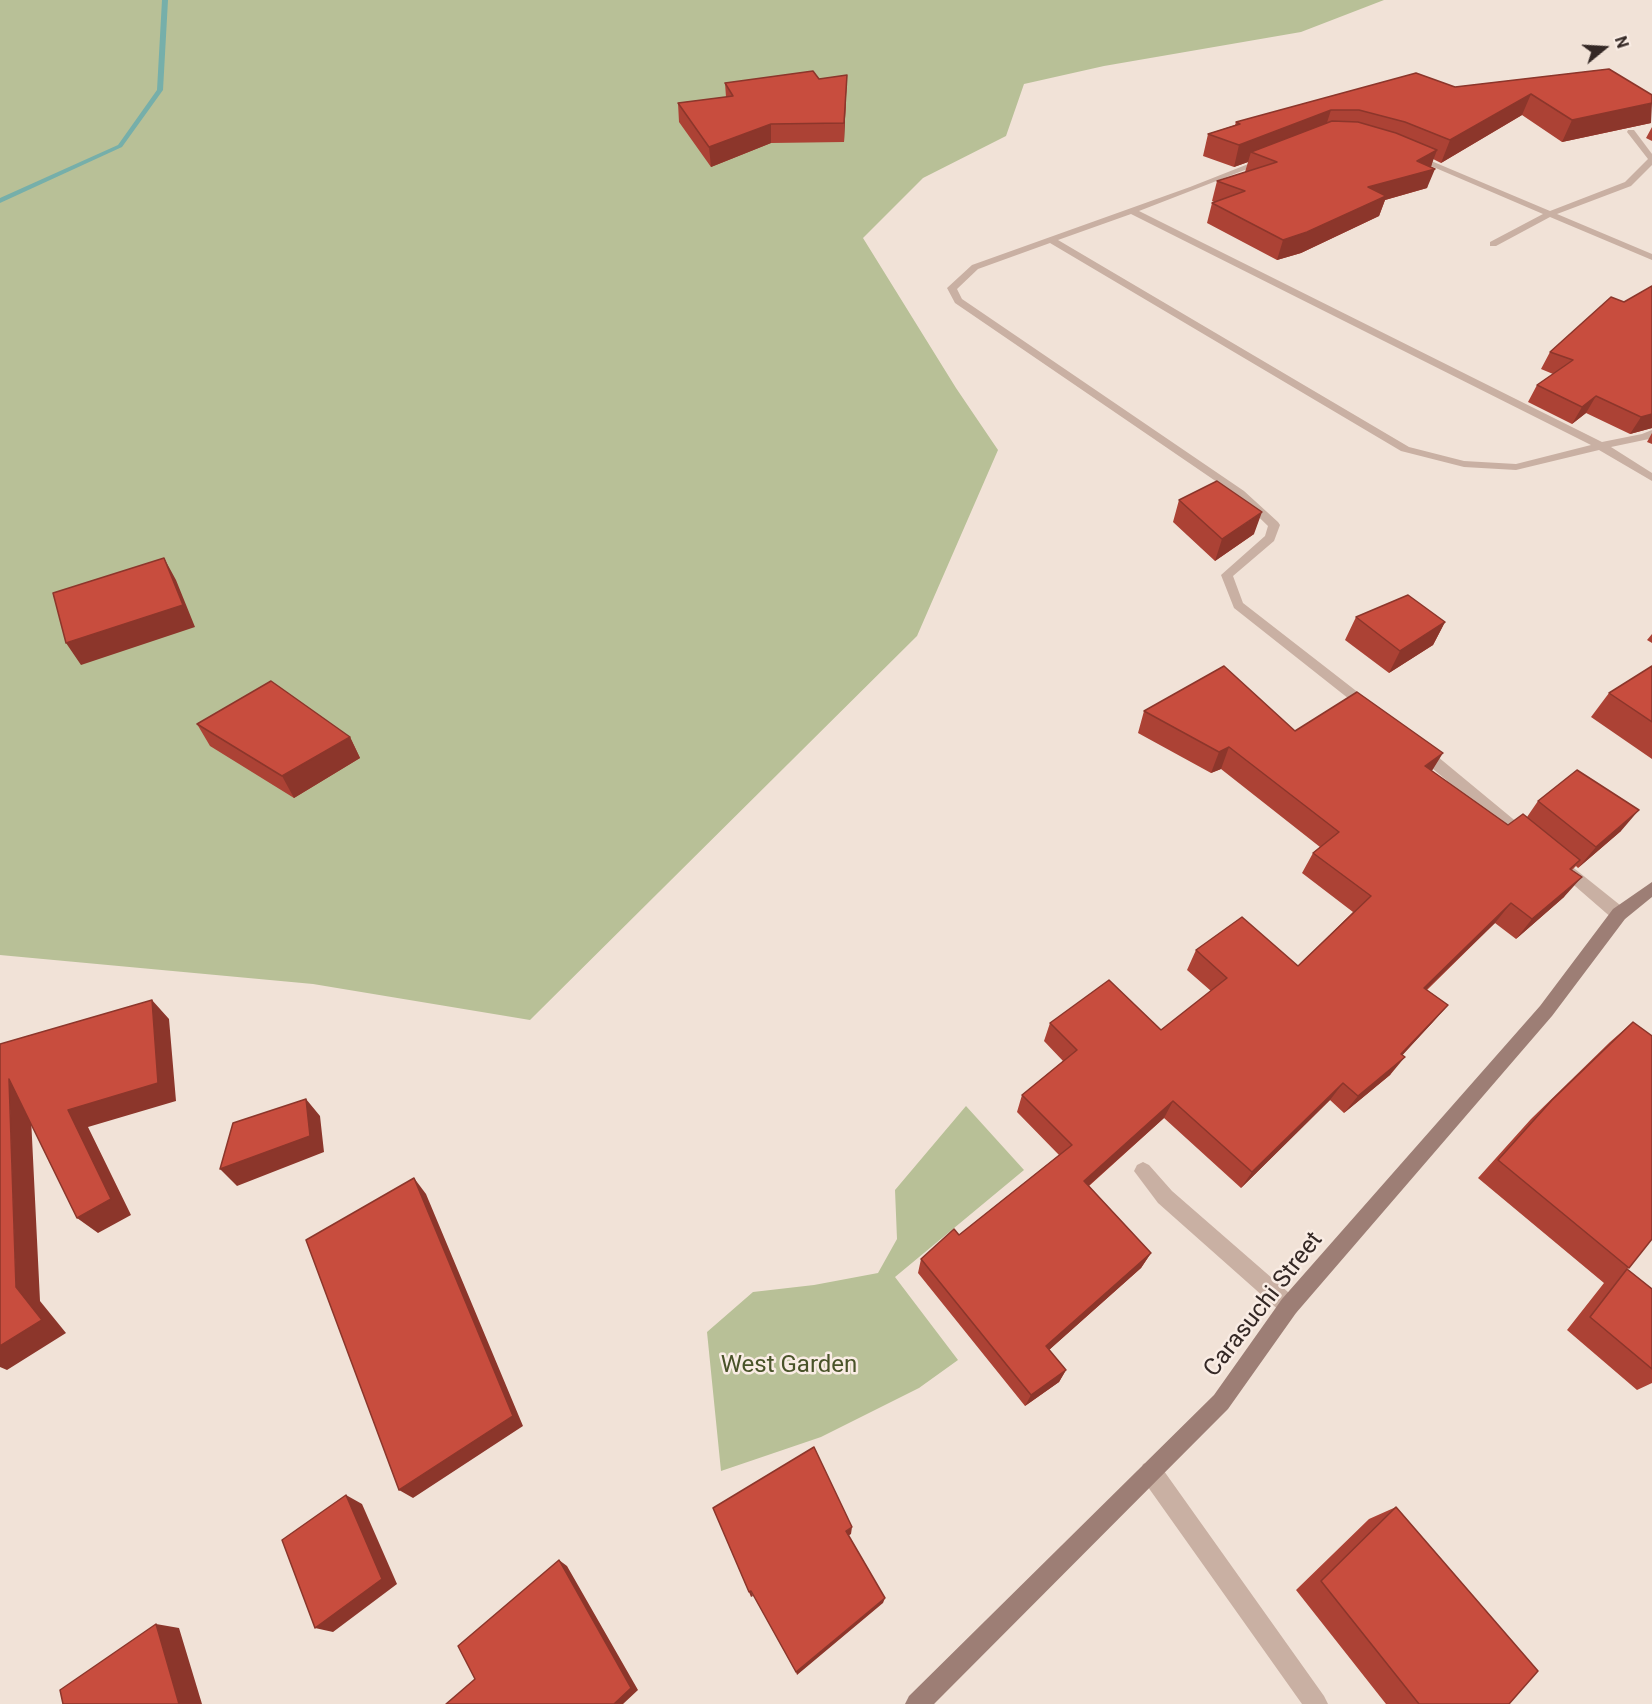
<!DOCTYPE html>
<html>
<head>
<meta charset="utf-8">
<style>
  body { margin:0 }
  #map { position:relative; width:1652px; height:1704px; overflow:hidden; background:#f1e2d7; font-family:Roboto,sans-serif }
  canvas { display:block }
  .north { position:absolute; left:1574px; top:18px; width:60px; height:60px; -webkit-text-stroke:4px #f9ece4; paint-order:stroke; rotate:72deg; font-size:16px; font-weight:700; line-height:24px; text-align:center; color:#342825 }
  .north::after { content:''; display:block; margin:auto; width:21px; height:27px; background:#342825; clip-path:polygon(50% 0,100% 100%,50% 72%,0 100%) }
</style>
</head>
<body>
<div id="map">
<canvas width="1652" height="1704"></canvas>
<div class="north">N</div>
</div>
<script>
const c = document.querySelector('canvas').getContext('2d');
c.lineJoin = 'round';
function fillPath(path, color) { c.fillStyle = color; c.fill(path, 'evenodd'); }
function stroke(path, color, width, dash) { c.strokeStyle = color; c.lineWidth = width; c.lineCap = dash ? 'butt' : 'round'; c.setLineDash(dash || []); c.stroke(path); }
function label(font, color, halo, rows, align = 'center') {
  c.font = font + ' Roboto,sans-serif'; c.lineWidth = 5; c.setLineDash([]); c.textBaseline = 'middle'; c.strokeStyle = halo; c.fillStyle = color; for (const [text, x, y, turn = 0] of rows) {
    c.save(); c.translate(x, y); c.rotate((+turn || 0) * Math.PI / 180); c.textAlign = isNaN(turn) ? turn : align; if (halo) c.strokeText(text, 0, 0); c.fillText(text, 0, 0); c.restore();
  }
}
fillPath(new Path2D(`
  M 0,0 L 1384,0 L 1301,32 L 1104,66 L 1024,84 L 1006,136 L 923,178 L 863,238 L 956,388 L 998,450 L 917,636 L 530,1020 L 313,984 L 0,955 Z
  M 966,1106 L 1024,1170 L 895,1277 L 958,1360 L 919,1388 L 821,1437 L 721,1471 L 707,1332 L 753,1292 L 814,1285 L 878,1273 L 897,1239 L 895,1190 Z`), '#b8c097');
fillPath(new Path2D(`
  M 162,0 L 168,0 L 163,90 L 122,147 L 0,203 L 0,198 L 118,145 L 157,90 Z`), '#76afaa');
fillPath(new Path2D(`
  M 1628,130 L 1634,130 L 1652,154 L 1652,165 L 1631,186 L 1557,214 L 1652,254 L 1652,260 L 1550,217 L 1496,246 L 1490,246 L 1490,242 L 1543,214 L 1410,157 L 1417,155 L 1550,211 L 1625,182 L 1648,159 L 1627,132 Z
  M 1261,159 L 1268,161 L 1139,211 L 1602,442 L 1642,434 L 1652,430 L 1652,437 L 1649,439 L 1611,447 L 1652,473 L 1652,481 L 1599,450 L 1516,470 L 1464,467 L 1401,451 L 1050,243 L 978,269 L 957,289 L 962,299 L 1244,491 L 1278,522 L 1280,525 L 1274,541 L 1233,576 L 1243,603 L 1373,704 L 1375,707 L 1368,712 L 1363,710 L 1234,608 L 1221,575 L 1265,536 L 1268,526 L 1236,495 L 955,303 L 947,288 L 972,265 L 1190,187 ZM 1131,214 L 1591,445 L 1516,464 L 1464,461 L 1409,447 L 1058,240 Z
  M 1421,746 L 1426,747 L 1530,833 L 1532,837 L 1530,841 L 1520,841 L 1416,755 L 1414,751 L 1416,747 Z
  M 1565,863 L 1570,865 L 1625,909 L 1627,914 L 1625,919 L 1619,920 L 1613,919 L 1560,873 L 1557,869 L 1560,865 Z
  M 1143,1162 L 1149,1165 L 1172,1191 L 1296,1299 L 1299,1306 L 1296,1313 L 1289,1316 L 1282,1313 L 1158,1203 L 1134,1171 L 1137,1165 Z
  M 1151,1461 L 1159,1464 L 1324,1696 L 1328,1704 L 1302,1704 L 1143,1480 L 1140,1472 L 1143,1464 Z`), '#c9b0a3');
fillPath(new Path2D(`
  M 1652,882 L 1652,897 L 1625,919 L 1552,1016 L 1296,1313 L 1228,1409 L 934,1704 L 905,1704 L 909,1696 L 1214,1395 L 1282,1299 L 1540,1006 L 1613,909 Z`), '#9d7e75');
fillPath(new Path2D(`
  M 1609,69 L 1651,123 L 1562,142 L 1522,115 L 1441,163 L 1433,159 L 1431,167 L 1427,188 L 1385,200 L 1379,216 L 1301,253 L 1277,260 L 1207,223 L 1212,203 L 1214,202 L 1212,201 L 1217,181 L 1245,172 L 1248,162 L 1234,167 L 1203,156 L 1208,134 L 1235,125 L 1236,122 L 1455,87 Z
  M 847,75 L 844,142 L 771,143 L 711,167 L 679,122 L 678,103 L 726,97 L 725,83 L 819,79 Z
  M 1652,127 L 1652,141 L 1646,138 Z
  M 1652,286 L 1652,428 L 1630,434 L 1586,413 L 1572,424 L 1528,402 L 1537,385 L 1553,374 L 1541,369 L 1550,352 L 1624,302 Z
  M 1652,433 L 1652,444 L 1647,442 Z
  M 1179,500 L 1254,534 L 1215,561 L 1173,522 Z
  M 1356,617 L 1445,622 L 1433,645 L 1389,673 L 1345,640 Z
  M 1652,634 L 1652,643 L 1647,640 Z
  M 1652,666 L 1652,759 L 1591,717 L 1609,693 Z
  M 1144,711 L 1295,731 L 1432,771 L 1508,825 L 1527,817 L 1538,801 L 1621,831 L 1578,868 L 1576,866 L 1572,870 L 1564,897 L 1516,939 L 1495,923 L 1427,990 L 1448,1005 L 1432,1023 L 1402,1055 L 1390,1075 L 1344,1113 L 1330,1100 L 1241,1188 L 1164,1118 L 1089,1186 L 1151,1253 L 1141,1268 L 1049,1350 L 1066,1370 L 1059,1382 L 1025,1406 L 918,1273 L 921,1259 L 959,1235 L 1059,1155 L 1017,1112 L 1022,1095 L 1063,1061 L 1044,1041 L 1050,1023 L 1161,1030 L 1211,991 L 1187,970 L 1196,950 L 1298,966 L 1353,912 L 1302,873 L 1313,853 L 1320,847 L 1221,769 L 1211,773 L 1138,733 Z
  M 197,724 L 350,737 L 360,758 L 294,798 L 210,746 Z
  M 1633,1022 L 1629,1268 L 1627,1269 L 1652,1289 L 1652,1383 L 1637,1390 L 1567,1330 L 1604,1283 L 1478,1178 L 1531,1119 L 1610,1042 Z
  M 1396,1507 L 1509,1704 L 1386,1704 L 1296,1590 L 1369,1519 Z`), '#ac4235');
fillPath(new Path2D(`
  M 847,75 L 846,94 L 844,142 L 844,123 Z
  M 1531,94 L 1522,115 L 1441,163 L 1450,140 Z
  M 1652,103 L 1651,123 L 1562,142 L 1572,120 Z
  M 1331,110 L 1324,132 L 1251,152 L 1248,162 L 1234,167 L 1239,145 Z
  M 771,124 L 771,143 L 711,167 L 709,147 Z
  M 1437,150 L 1430,169 L 1435,169 L 1427,188 L 1385,200 L 1379,216 L 1301,253 L 1277,260 L 1283,240 L 1368,187 Z
  M 1596,396 L 1586,413 L 1572,424 L 1582,407 Z
  M 1652,414 L 1652,428 L 1630,434 L 1641,417 Z
  M 1262,512 L 1254,534 L 1215,561 L 1222,539 Z
  M 164,558 L 176,580 L 195,627 L 81,665 L 66,643 Z
  M 1445,622 L 1433,645 L 1389,673 L 1400,651 Z
  M 350,737 L 360,758 L 294,798 L 282,776 Z
  M 1229,747 L 1221,769 L 1211,773 L 1219,752 Z
  M 1443,753 L 1430,774 L 1425,766 Z
  M 1639,810 L 1621,831 L 1578,868 L 1596,847 Z
  M 1582,877 L 1564,897 L 1516,939 L 1532,919 Z
  M 1511,903 L 1495,923 L 1409,1006 L 1424,988 Z
  M 152,1000 L 169,1019 L 176,1101 L 88,1127 L 131,1215 L 98,1233 L 77,1218 L 68,1110 Z
  M 1448,1005 L 1432,1023 L 1387,1072 L 1401,1054 Z
  M 1405,1057 L 1390,1075 L 1344,1113 L 1358,1096 Z
  M 9,1079 L 30,1097 L 40,1301 L 66,1333 L 7,1370 L 0,1367 L 0,1346 L 16,1287 Z
  M 1343,1083 L 1330,1100 L 1241,1188 L 1252,1172 Z
  M 306,1099 L 320,1116 L 324,1152 L 237,1186 L 220,1169 Z
  M 1173,1101 L 1164,1118 L 1077,1196 L 1084,1181 Z
  M 414,1178 L 426,1194 L 523,1426 L 413,1498 L 399,1490 Z
  M 1151,1253 L 1141,1268 L 1040,1358 L 1046,1346 Z
  M 1066,1370 L 1059,1382 L 1025,1406 L 1031,1395 Z
  M 346,1495 L 362,1504 L 397,1584 L 333,1632 L 315,1628 Z
  M 852,1527 L 851,1534 L 845,1538 L 846,1531 Z
  M 559,1560 L 567,1566 L 638,1690 L 623,1704 L 614,1704 Z
  M 751,1591 L 753,1596 L 751,1597 L 749,1592 Z
  M 885,1598 L 883,1603 L 797,1675 L 796,1672 Z
  M 156,1624 L 179,1628 L 202,1704 L 179,1704 Z`), '#8c362b');
const building = new Path2D(`
  M 1609,69 L 1652,95 L 1652,103 L 1572,120 L 1531,94 L 1450,140 L 1405,122 L 1359,110 L 1331,110 L 1239,145 L 1208,134 L 1240,124 L 1236,122 L 1416,73 L 1455,87 Z
  M 813,71 L 819,79 L 847,75 L 844,123 L 771,124 L 709,147 L 678,103 L 733,96 L 725,83 Z
  M 1332,121 L 1358,122 L 1396,133 L 1437,150 L 1417,161 L 1435,169 L 1368,187 L 1386,196 L 1307,232 L 1283,240 L 1212,203 L 1245,191 L 1217,181 L 1277,162 L 1251,152 Z
  M 1652,286 L 1652,414 L 1641,417 L 1596,396 L 1582,407 L 1537,385 L 1573,360 L 1550,352 L 1611,297 L 1624,302 Z
  M 1217,481 L 1262,512 L 1222,539 L 1179,500 Z
  M 164,558 L 183,605 L 66,643 L 53,593 Z
  M 1408,595 L 1445,622 L 1400,651 L 1356,617 Z
  M 1224,666 L 1295,731 L 1357,692 L 1443,753 L 1425,766 L 1508,825 L 1523,814 L 1580,860 L 1570,869 L 1582,877 L 1532,919 L 1511,903 L 1424,988 L 1448,1005 L 1401,1054 L 1405,1057 L 1358,1096 L 1343,1083 L 1252,1172 L 1173,1101 L 1084,1181 L 1151,1253 L 1046,1346 L 1066,1370 L 1031,1395 L 921,1259 L 954,1229 L 959,1235 L 1072,1145 L 1022,1095 L 1077,1050 L 1050,1023 L 1109,980 L 1161,1030 L 1227,978 L 1196,950 L 1242,917 L 1298,966 L 1371,896 L 1313,853 L 1339,832 L 1229,747 L 1219,752 L 1144,711 Z
  M 1652,666 L 1652,722 L 1609,693 Z
  M 271,681 L 350,737 L 282,776 L 197,724 Z
  M 1577,770 L 1639,810 L 1596,847 L 1538,801 Z
  M 152,1000 L 158,1083 L 68,1110 L 111,1199 L 77,1218 L 9,1079 L 16,1287 L 42,1320 L 0,1346 L 0,1044 Z
  M 1633,1022 L 1652,1036 L 1652,1239 L 1629,1268 L 1498,1160 L 1552,1100 Z
  M 306,1099 L 310,1136 L 220,1169 L 233,1123 Z
  M 414,1178 L 513,1416 L 399,1490 L 306,1240 Z
  M 1627,1269 L 1652,1289 L 1652,1369 L 1590,1317 Z
  M 814,1447 L 852,1527 L 846,1531 L 885,1598 L 796,1672 L 751,1591 L 749,1592 L 713,1508 Z
  M 346,1495 L 382,1579 L 315,1628 L 282,1540 Z
  M 1396,1507 L 1538,1671 L 1509,1704 L 1419,1704 L 1321,1581 Z
  M 559,1560 L 631,1688 L 614,1704 L 446,1704 L 475,1679 L 458,1646 Z
  M 156,1624 L 179,1704 L 63,1704 L 60,1690 Z`);
fillPath(building, '#c84d3e');
stroke(building, '#8c362b', 1.5);
label('24px', '#342825', '#f9ece4', [
  ["Carasuchi Street",1264,1305,-52]
]);
label('24px', '#495329', '#f9ece4', [
  ["West Garden",789,1366]
]);
</script>
</body>
</html>
